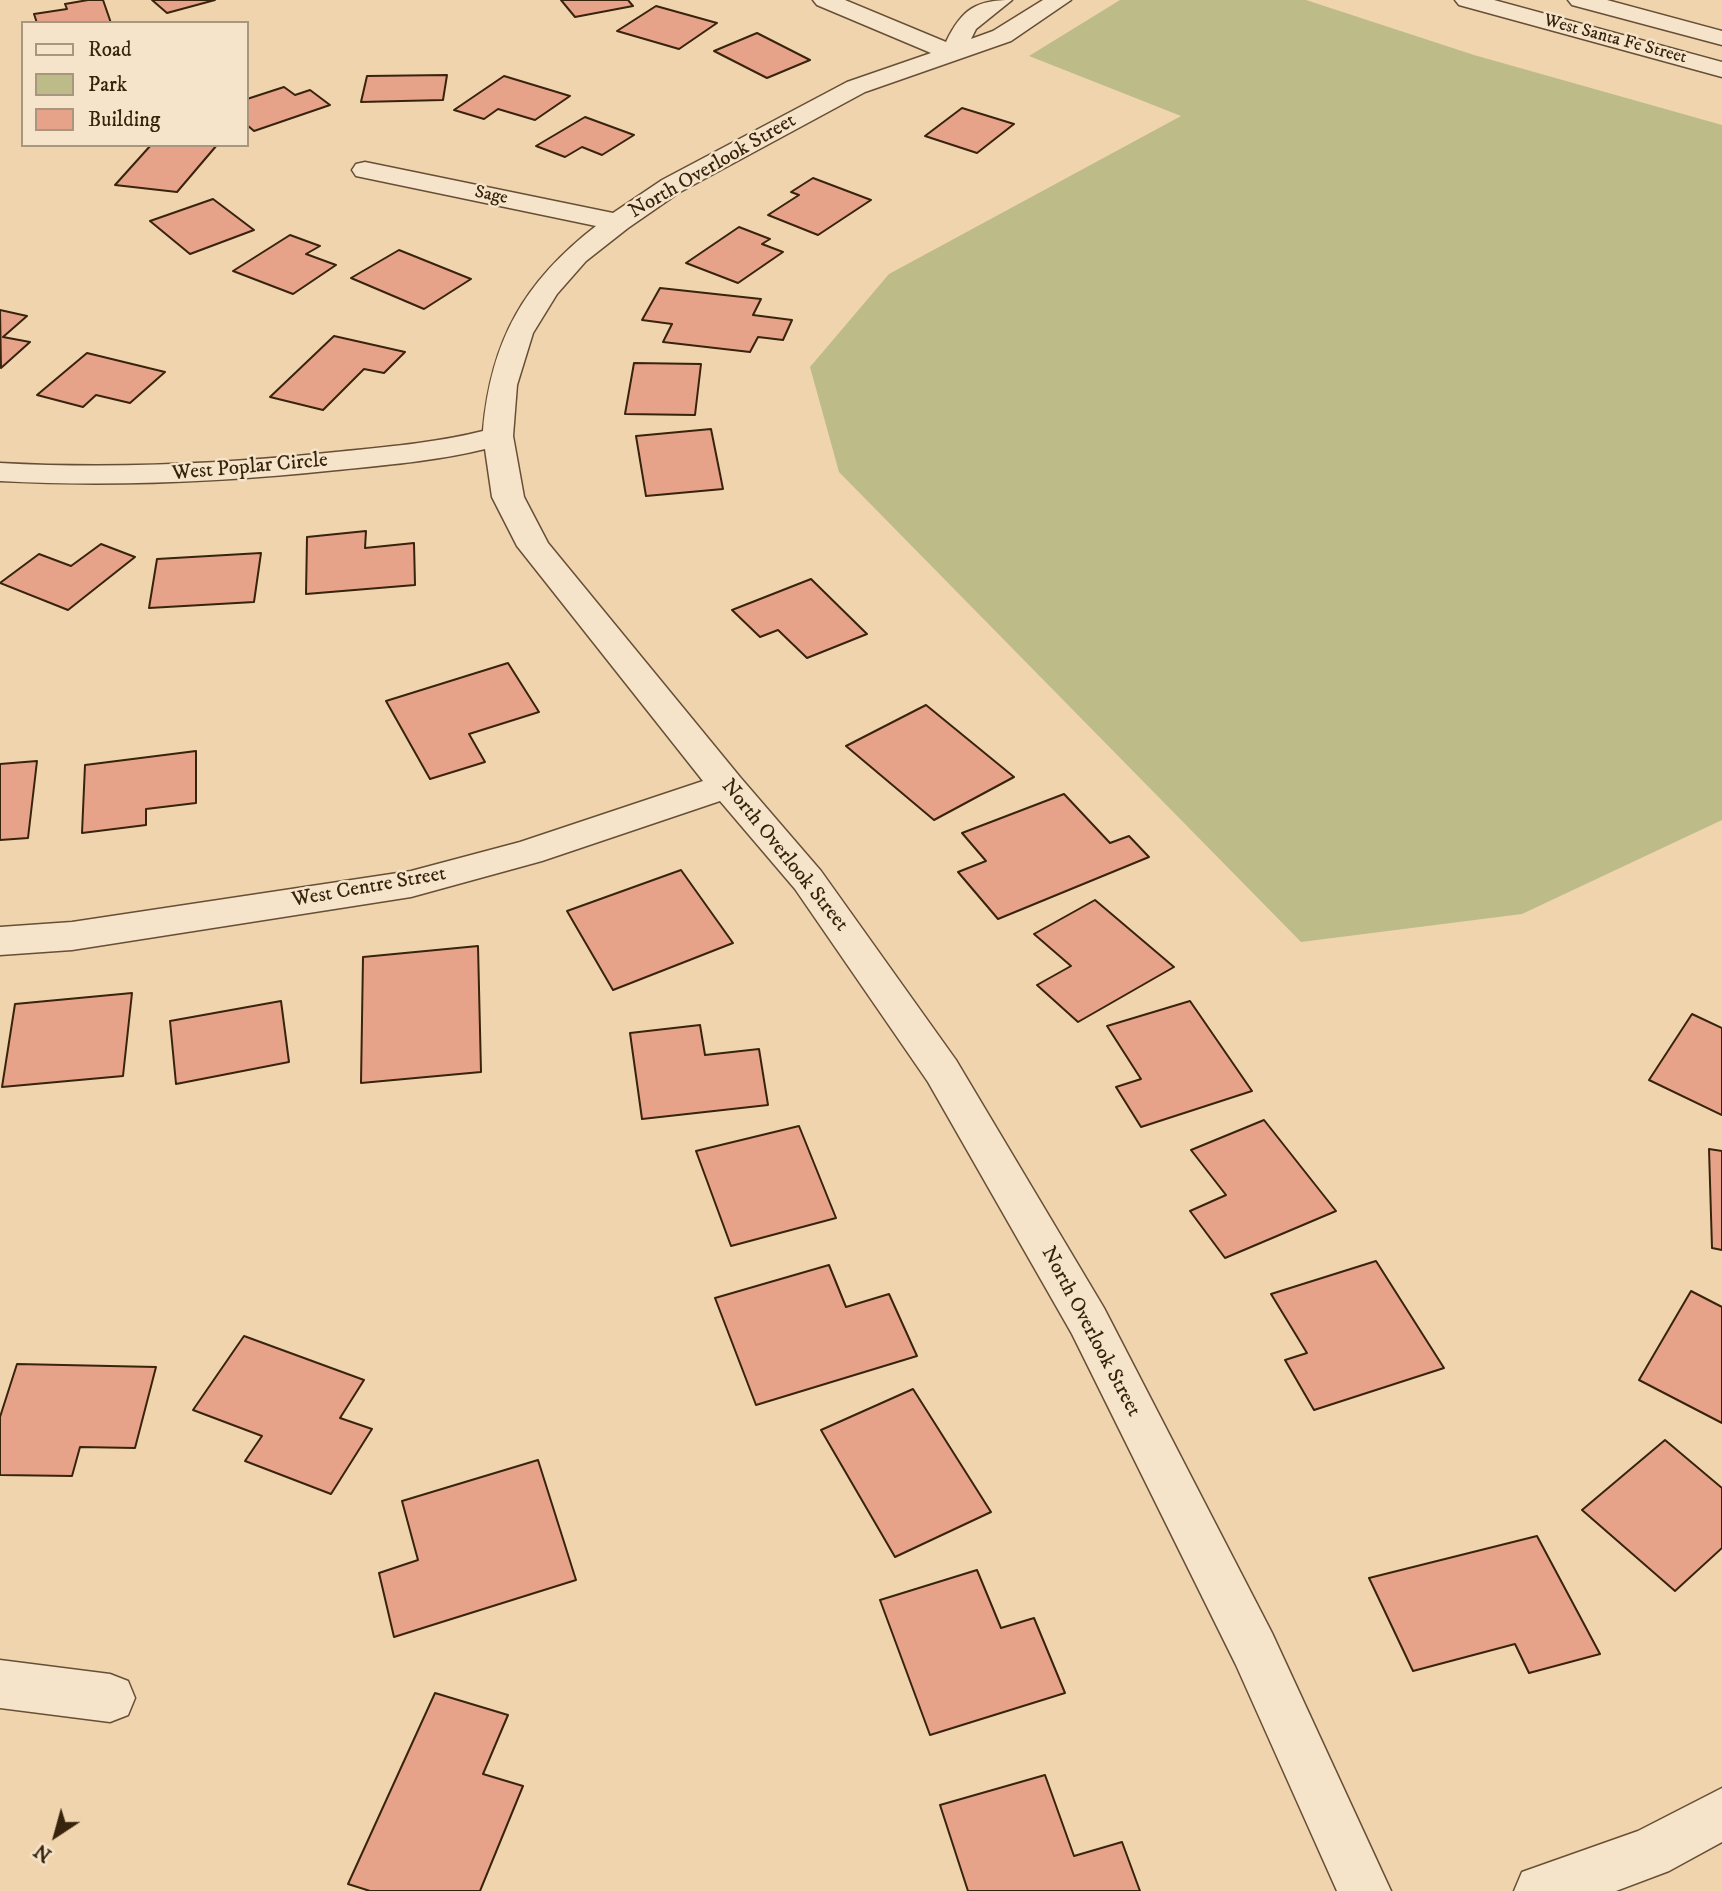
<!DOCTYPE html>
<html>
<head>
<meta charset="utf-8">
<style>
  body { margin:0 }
  #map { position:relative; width:1722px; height:1891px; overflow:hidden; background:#f0d4ae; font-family:"IM FELL DW Pica",serif }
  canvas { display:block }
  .legend { position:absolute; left:21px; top:21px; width:228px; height:126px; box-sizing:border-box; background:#f5e3ca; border:2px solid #a9967e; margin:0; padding:9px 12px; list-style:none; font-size:21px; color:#38230d }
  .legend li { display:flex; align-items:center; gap:14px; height:35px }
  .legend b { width:35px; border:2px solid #a9967e }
  .north { position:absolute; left:21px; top:1800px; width:70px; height:70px; -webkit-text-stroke:5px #f5e3ca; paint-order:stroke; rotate:216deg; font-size:19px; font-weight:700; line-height:28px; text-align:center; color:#38230d }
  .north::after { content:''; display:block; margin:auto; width:24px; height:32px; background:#38230d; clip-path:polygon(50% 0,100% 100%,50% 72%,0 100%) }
</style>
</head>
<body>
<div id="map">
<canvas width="1722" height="1891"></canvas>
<ul class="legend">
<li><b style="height:9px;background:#f5e3ca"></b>Road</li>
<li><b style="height:19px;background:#bdbc88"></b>Park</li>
<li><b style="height:19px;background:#e7a389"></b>Building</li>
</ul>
<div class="north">N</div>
</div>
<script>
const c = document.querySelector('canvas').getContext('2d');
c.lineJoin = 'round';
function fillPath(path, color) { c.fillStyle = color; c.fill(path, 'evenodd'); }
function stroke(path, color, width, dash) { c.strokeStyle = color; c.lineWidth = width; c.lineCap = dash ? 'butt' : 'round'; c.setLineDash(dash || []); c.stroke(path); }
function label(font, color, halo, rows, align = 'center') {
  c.font = font + ' "IM FELL DW Pica",serif'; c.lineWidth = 5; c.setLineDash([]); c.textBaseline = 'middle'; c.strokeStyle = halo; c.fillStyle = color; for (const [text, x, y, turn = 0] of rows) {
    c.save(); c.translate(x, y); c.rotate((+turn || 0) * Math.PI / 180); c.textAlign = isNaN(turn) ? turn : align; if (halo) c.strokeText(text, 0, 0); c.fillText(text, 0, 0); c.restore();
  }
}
fillPath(new Path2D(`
  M 1120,0 L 1306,0 L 1474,55 L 1722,125 L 1722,820 L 1522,914 L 1301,942 L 839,472 L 810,367 L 889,274 L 1181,116 L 1029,56 Z`), '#bdbc88');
const building = new Path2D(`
  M 88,0 L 103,0 L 111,23 L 37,23 L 34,14 L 67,9 L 65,4 Z
  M 152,0 L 215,0 L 167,13 Z
  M 561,0 L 628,0 L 633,6 L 575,17 Z
  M 656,6 L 717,23 L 679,49 L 617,31 Z
  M 757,33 L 810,60 L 767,78 L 714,51 Z
  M 447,75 L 443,100 L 361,102 L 367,76 Z
  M 504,76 L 570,96 L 535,120 L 498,109 L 484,119 L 454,110 Z
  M 284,87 L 295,95 L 310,90 L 330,105 L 254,131 L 247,125 L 247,99 Z
  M 962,108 L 1014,124 L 977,153 L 925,136 Z
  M 585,117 L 634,135 L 602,155 L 582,147 L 565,157 L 536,146 Z
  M 151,145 L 217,145 L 177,192 L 115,185 Z
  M 813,178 L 871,200 L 818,235 L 768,215 L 799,195 L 791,192 Z
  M 213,199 L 254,230 L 190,254 L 150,221 Z
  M 739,227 L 770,239 L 762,244 L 783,252 L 738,283 L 686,263 Z
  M 290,235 L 320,246 L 306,254 L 336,265 L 293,294 L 233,271 Z
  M 399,250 L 471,279 L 424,309 L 351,278 Z
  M 660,288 L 761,299 L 753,315 L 792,320 L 783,340 L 758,337 L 750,352 L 663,342 L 672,324 L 642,320 Z
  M 0,310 L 27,316 L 3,337 L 30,342 L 1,368 Z
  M 334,336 L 405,352 L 384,373 L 364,369 L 323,410 L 270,397 Z
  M 87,353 L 165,372 L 130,403 L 96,395 L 83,407 L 37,395 Z
  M 634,363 L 701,364 L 695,415 L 625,414 Z
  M 711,429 L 723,489 L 646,496 L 636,436 Z
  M 366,531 L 365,548 L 414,543 L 415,585 L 306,594 L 307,537 Z
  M 101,544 L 135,557 L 68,610 L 0,583 L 39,554 L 71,566 Z
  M 261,553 L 254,602 L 149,608 L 157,559 Z
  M 811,579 L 867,634 L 807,658 L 778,630 L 760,637 L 732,610 Z
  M 508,663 L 539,712 L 469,734 L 485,762 L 430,779 L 386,701 Z
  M 926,705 L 1014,777 L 934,820 L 846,746 Z
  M 196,751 L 196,803 L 146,809 L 146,825 L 82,833 L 85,765 Z
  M 37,761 L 28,838 L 0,840 L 0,764 Z
  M 1064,794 L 1110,843 L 1129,836 L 1149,857 L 998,919 L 958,872 L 986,861 L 962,833 Z
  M 681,870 L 733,943 L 613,990 L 567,911 Z
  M 1095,900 L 1174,967 L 1078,1022 L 1037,985 L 1071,966 L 1034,934 Z
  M 478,946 L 481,1072 L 361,1083 L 363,957 Z
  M 132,993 L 123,1076 L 2,1087 L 15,1004 Z
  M 281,1001 L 289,1062 L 176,1084 L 170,1021 Z
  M 1190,1001 L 1252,1091 L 1141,1127 L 1116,1087 L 1141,1079 L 1107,1026 Z
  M 1692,1014 L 1722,1028 L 1722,1115 L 1649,1080 Z
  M 700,1025 L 705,1055 L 759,1049 L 768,1105 L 642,1119 L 630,1033 Z
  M 1264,1120 L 1336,1211 L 1225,1258 L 1190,1211 L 1226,1195 L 1191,1150 Z
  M 799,1126 L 836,1218 L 731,1246 L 696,1151 Z
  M 1709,1149 L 1722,1151 L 1722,1250 L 1712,1248 Z
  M 1376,1261 L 1444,1368 L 1314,1410 L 1285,1360 L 1307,1353 L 1271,1294 Z
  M 829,1265 L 846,1307 L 889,1294 L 917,1356 L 756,1405 L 715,1298 Z
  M 1691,1291 L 1722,1307 L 1722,1423 L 1639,1380 Z
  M 244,1336 L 364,1380 L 340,1418 L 372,1429 L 331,1494 L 245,1461 L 262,1436 L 193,1410 Z
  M 17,1364 L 156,1367 L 135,1448 L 80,1447 L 72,1476 L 0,1475 L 0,1417 Z
  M 913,1389 L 991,1512 L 895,1557 L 821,1430 Z
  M 1665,1440 L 1722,1488 L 1722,1548 L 1675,1591 L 1582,1510 Z
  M 538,1460 L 576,1580 L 394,1637 L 379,1573 L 418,1560 L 402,1501 Z
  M 1537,1536 L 1600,1654 L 1529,1673 L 1515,1644 L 1413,1671 L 1369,1578 Z
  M 977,1570 L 1001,1628 L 1034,1618 L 1065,1693 L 930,1735 L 880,1600 Z
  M 435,1693 L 508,1715 L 483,1774 L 523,1786 L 480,1891 L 370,1891 L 348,1884 Z
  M 1045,1775 L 1074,1856 L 1122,1842 L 1140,1891 L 968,1891 L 940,1805 Z`);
fillPath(building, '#e7a389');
stroke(building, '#38230d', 2);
const minor = new Path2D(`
  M 813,0 L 845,0 L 946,42 C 962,9 976,0 1012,0 L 976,29 L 971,39 L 993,31 L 1043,0 L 1071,0 L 1011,41 L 865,92 L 680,192 L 628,228 L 586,261 L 557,294 L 533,333 L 517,385 L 513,436 L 524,497 L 548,543 L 740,777 L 821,871 L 956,1060 L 1104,1308 L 1272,1633 L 1391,1891 L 1337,1891 L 1236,1665 L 1072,1334 L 928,1082 L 795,889 L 720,801 L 542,861 L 411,897 L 72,950 L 0,955 L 0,927 L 72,922 L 411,871 L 520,842 L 703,781 L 517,546 L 492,497 L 485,449 C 436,461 386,465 337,470 C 224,482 113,487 0,481 L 0,463 C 112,469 224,464 336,452 C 385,447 435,443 483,431 C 491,340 524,282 596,226 L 356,176 L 352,170 L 356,164 L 365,162 L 613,213 L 662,180 L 847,82 L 931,53 L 817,5 Z
  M 1455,0 L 1494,0 L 1722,62 L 1722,77 L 1459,5 Z
  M 1568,0 L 1607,0 L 1722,31 L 1722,45 L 1572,5 Z
  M 0,1660 L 110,1674 L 128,1681 L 135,1698 L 128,1715 L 110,1722 L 0,1708 Z
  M 1722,1788 L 1722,1842 L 1669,1871 L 1616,1891 L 1514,1891 L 1522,1872 L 1638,1831 Z`);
stroke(minor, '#664f35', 3);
fillPath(minor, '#f5e3ca');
label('18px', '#38230d', '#f5e3ca', [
  ["West Santa Fe Street",1615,40,15],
  ["Sage",491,196,12]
]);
label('21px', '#38230d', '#f5e3ca', [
  ["North Overlook Street",713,167,-30],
  ["West Poplar Circle",250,468,-5],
  ["North Overlook Street",784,856,51],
  ["West Centre Street",369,888,-10],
  ["North Overlook Street",1090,1332,62]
]);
</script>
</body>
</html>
